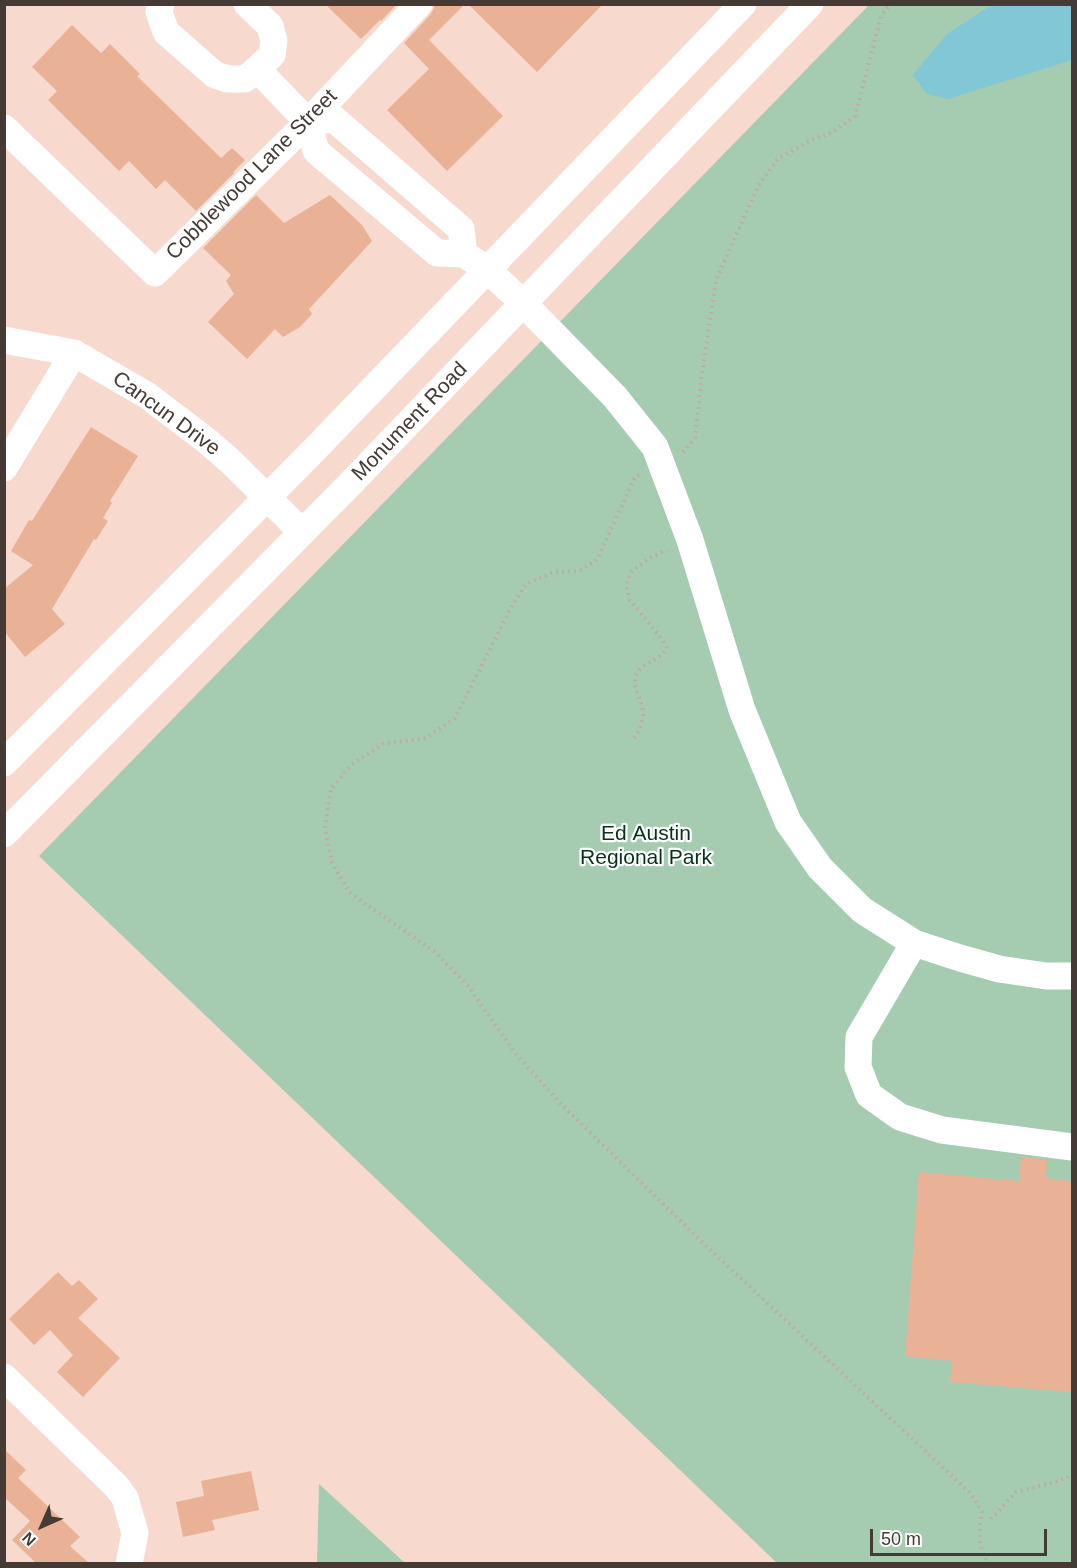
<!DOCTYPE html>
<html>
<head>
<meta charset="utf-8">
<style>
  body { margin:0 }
  #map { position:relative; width:1077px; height:1568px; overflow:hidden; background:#f7d9cd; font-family:Helvetica,sans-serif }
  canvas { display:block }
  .frame { position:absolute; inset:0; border:6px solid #463a35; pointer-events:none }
  .north { position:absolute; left:12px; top:1496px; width:60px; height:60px; -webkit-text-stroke:4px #fff; paint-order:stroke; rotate:225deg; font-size:16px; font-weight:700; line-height:24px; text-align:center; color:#463a35 }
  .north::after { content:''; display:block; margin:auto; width:21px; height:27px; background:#463a35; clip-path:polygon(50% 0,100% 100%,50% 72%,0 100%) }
  .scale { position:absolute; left:870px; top:1529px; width:177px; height:27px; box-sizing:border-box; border:3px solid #463a35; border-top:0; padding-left:8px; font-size:18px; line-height:21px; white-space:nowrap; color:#463a35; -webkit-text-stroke:4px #fff; paint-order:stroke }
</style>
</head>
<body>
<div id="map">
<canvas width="1077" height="1568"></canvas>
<div class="frame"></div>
<div class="north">N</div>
<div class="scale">50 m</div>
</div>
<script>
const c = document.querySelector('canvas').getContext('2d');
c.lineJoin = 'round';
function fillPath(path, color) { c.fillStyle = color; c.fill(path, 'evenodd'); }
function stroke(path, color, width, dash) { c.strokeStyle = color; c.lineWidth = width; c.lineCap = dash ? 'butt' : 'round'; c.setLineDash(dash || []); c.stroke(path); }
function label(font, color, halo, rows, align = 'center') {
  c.font = font + ' Helvetica,sans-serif'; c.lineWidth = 4.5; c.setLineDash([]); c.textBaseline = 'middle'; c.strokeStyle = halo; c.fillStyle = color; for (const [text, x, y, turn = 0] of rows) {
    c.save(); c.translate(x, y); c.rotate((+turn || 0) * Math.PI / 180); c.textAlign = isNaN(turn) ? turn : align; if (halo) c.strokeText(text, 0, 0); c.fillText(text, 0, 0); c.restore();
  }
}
fillPath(new Path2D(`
  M 869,5 L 1072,5 L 1072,1563 L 777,1563 L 39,856 Z
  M 319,1484 L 405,1563 L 317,1563 Z`), '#a5cbb1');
fillPath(new Path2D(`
  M 996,5 L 1072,5 L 1072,60 L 948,99 L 927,94 L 913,75 L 947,34 L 987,8 Z`), '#81c7d6');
fillPath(new Path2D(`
  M 325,4 L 397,4 L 381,21 L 380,20 L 361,39 Z
  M 434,4 L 465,4 L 429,40 L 503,116 L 447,171 L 387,110 L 429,69 L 404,43 L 430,15 L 434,8 Z
  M 468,4 L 603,4 L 537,72 Z
  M 72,25 L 101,53 L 110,44 L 140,74 L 137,76 L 221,158 L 232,148 L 245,160 L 233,172 L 234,173 L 196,211 L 165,180 L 156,189 L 129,161 L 119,171 L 48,100 L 57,91 L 32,67 Z
  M 256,195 L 284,223 L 330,195 L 362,225 L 372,241 L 309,309 L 312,314 L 300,327 L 283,337 L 275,329 L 247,359 L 208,322 L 234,294 L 226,281 L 231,275 L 203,248 Z
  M 91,427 L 138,456 L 110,501 L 112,503 L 103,518 L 108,521 L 96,540 L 94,539 L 52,609 L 65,624 L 25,657 L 4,631 L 4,589 L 33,565 L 11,551 L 29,520 L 32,521 Z
  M 1021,1156 L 1047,1160 L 1046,1178 L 1072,1181 L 1072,1392 L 950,1382 L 952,1361 L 905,1356 L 919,1172 L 1019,1181 Z
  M 58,1272 L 72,1286 L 79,1280 L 98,1299 L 78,1318 L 120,1358 L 83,1397 L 57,1372 L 73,1355 L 50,1330 L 34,1345 L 9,1319 Z
  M 4,1449 L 26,1470 L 18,1478 L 80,1537 L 70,1546 L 89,1563 L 36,1563 L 12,1540 L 30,1521 L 4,1497 Z
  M 251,1471 L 259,1510 L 212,1520 L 215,1530 L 183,1537 L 176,1502 L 204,1496 L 201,1481 Z`), '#e9b297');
stroke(new Path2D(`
  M 683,452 L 695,438 L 702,374 L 716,280 L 758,186 L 778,159 L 811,140 L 833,132 L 855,116 L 881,16 L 890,4
  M 639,475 L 635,477 L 597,560 L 579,571 L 554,572 L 526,584 L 511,608 L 455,718 L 426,738 L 383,744 L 351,765 L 331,789 L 325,828 L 332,863 L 350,893 L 435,952 L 468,986 L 516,1054 L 561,1104 L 701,1241 L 970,1493 L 982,1512 C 979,1528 977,1551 990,1564
  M 634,738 C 639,731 642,724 643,715 C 644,701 630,687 637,673 C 642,664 653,662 660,656 C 663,654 664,651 667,648 L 662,639 L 630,600 L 626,585 L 632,571 L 649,558 L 667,550
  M 991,1519 L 1016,1492 L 1055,1482 L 1072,1475`), '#c1a89f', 4, [1.5, 4.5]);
stroke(new Path2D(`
  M 161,4 L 159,12 L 166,32 L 215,75 L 228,79 L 245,79 L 257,69 L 272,55 L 274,41 L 270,26 L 247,4
  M 257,69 L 308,122 L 316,151 L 437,253 L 464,254 L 488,270 L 524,304 L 615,397 L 655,447 L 690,540 L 742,710 L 788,822 L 820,868 L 862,910 L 914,943 L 960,958 L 999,969 L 1046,976 L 1072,976
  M 308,122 L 334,119 L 461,229 L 464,254
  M 4,128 L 155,273 L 308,122 L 419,4
  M 4,340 L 74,353 L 148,396 L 207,441 L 229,460 L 302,532
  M 4,468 L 74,353
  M 4,763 L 316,448 L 743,4
  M 4,834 L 351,483 L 810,4
  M 914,943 L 859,1037 L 858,1067 L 869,1095 L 900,1117 L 942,1130 L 1072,1147
  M 4,1377 L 116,1486 L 125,1498 L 135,1533 L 129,1564`), '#fff', 27);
label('21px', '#463a35', '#fff', [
  ["Cobblewood Lane Street",252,175,-45],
  ["Cancun Drive",166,414,36],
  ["Monument Road",410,422,-46]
]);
label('21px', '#06321b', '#fff', [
  ["Ed Austin",646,834],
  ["Regional Park",646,858]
]);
</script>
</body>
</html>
